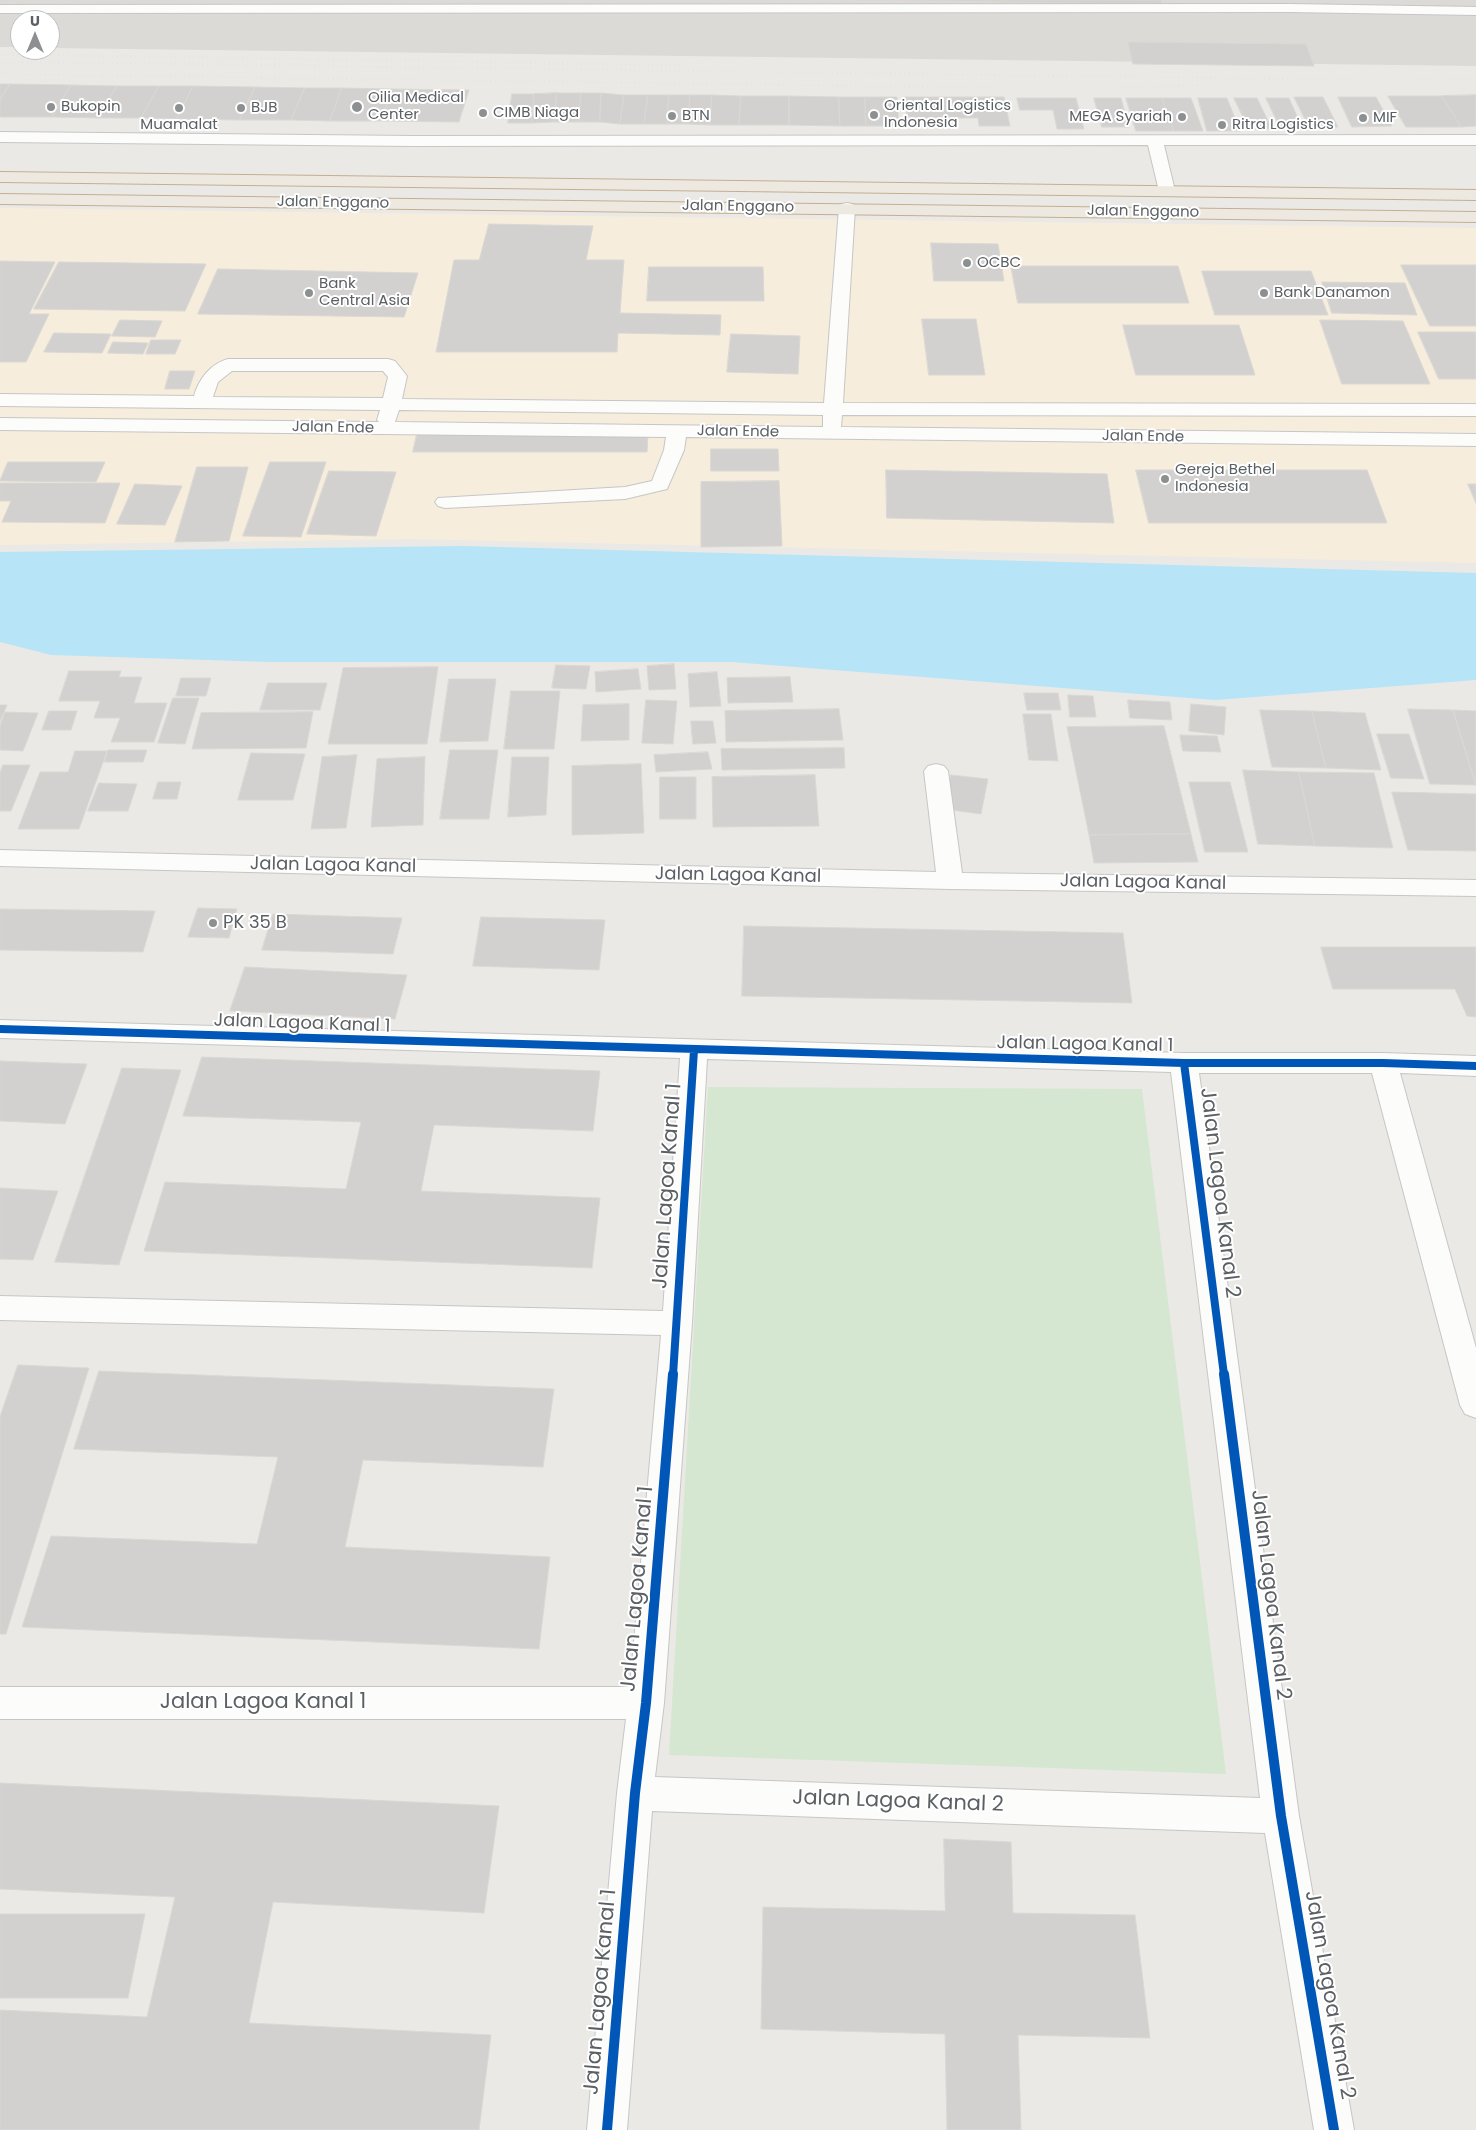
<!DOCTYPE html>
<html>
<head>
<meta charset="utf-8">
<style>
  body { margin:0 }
  #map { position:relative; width:1476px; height:2130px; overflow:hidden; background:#ebe9e5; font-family:Poppins,sans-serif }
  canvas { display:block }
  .north { position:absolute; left:10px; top:10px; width:50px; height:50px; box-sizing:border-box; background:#fff; border:1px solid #bdbfc1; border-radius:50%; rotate:0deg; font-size:14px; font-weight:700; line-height:20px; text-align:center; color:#5b6064 }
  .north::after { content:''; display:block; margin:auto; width:18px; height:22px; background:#8d9091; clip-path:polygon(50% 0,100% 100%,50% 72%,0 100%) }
</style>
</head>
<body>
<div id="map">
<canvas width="1476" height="2130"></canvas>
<div class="north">U</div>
</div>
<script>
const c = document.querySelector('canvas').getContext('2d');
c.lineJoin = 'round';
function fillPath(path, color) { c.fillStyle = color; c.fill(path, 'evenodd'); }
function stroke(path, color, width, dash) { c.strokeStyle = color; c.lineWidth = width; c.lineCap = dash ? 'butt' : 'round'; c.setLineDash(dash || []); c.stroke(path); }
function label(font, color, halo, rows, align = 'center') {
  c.font = font + ' Poppins,sans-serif'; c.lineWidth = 4; c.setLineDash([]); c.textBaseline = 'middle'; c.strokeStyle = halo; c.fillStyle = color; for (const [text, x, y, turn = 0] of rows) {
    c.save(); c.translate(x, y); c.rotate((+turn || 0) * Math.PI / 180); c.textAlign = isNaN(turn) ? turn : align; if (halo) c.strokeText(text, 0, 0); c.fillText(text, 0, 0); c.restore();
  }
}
fillPath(new Path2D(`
  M 0,208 L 1476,228 L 1476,563 L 411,539 L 0,545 Z`), '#f6eddd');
fillPath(new Path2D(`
  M 0,0 L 1476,0 L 1476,66 L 50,48 L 50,20 L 20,20 L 20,47 L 0,47 Z`), '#dcdad6');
fillPath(new Path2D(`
  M 708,1087 L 1142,1089 L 1226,1774 L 669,1755 Z`), '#d5e7d0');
fillPath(new Path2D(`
  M 462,546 L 1476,573 L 1476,680 L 1215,700 L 732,662 L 270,662 L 51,655 L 0,642 L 0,552 Z`), '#b7e4f7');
const building = new Path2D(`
  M 857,0 L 1161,0 L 1162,4 Z
  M 1128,42 L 1306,44 L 1314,66 L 1133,64 Z
  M 0,84 L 10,84 L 0,100 Z
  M 10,84 L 71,85 L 52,117 L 0,117 L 0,100 Z
  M 71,85 L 117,86 L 98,118 L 52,117 Z
  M 117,86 L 159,86 L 141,118 L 98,118 Z
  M 159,86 L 193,86 L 177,119 L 141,118 Z
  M 193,86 L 255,87 L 240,120 L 177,119 Z
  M 255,87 L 305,88 L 291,120 L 240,120 Z
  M 305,88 L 342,88 L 330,121 L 291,120 Z
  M 342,88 L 393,89 L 381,121 L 330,121 Z
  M 393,89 L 469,90 L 459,122 L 381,121 Z
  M 557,93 L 581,93 L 579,122 L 554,122 Z
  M 557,93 L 554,122 L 531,123 L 534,94 Z
  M 581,93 L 601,93 L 600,122 L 579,122 Z
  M 601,93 L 624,95 L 620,124 L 600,122 Z
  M 512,94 L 534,94 L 531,123 L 508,123 Z
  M 624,95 L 648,95 L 644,124 L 620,124 Z
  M 648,95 L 669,95 L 667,124 L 644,124 Z
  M 669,95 L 690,95 L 688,124 L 667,124 Z
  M 690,95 L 712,95 L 710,125 L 688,124 Z
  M 712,95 L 741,96 L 739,125 L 710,125 Z
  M 1476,95 L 1476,126 L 1461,127 L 1442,96 Z
  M 741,96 L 789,96 L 789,125 L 739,125 Z
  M 789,96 L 839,97 L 840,126 L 789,125 Z
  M 1388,96 L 1442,96 L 1461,127 L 1406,127 Z
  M 839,97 L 865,97 L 866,126 L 840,126 Z
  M 865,97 L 897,97 L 899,126 L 866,126 Z
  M 905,97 L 1004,97 L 1010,126 L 979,126 L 978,118 L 907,118 Z
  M 1294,97 L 1323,97 L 1338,127 L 1309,127 Z
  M 1338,97 L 1376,97 L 1392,126 L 1352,127 Z
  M 1017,98 L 1076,98 L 1084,129 L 1057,129 L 1053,110 L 1020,110 Z
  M 1094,98 L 1121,98 L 1129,127 L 1102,127 Z
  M 1126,98 L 1162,98 L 1174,131 L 1136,131 Z
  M 1162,98 L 1191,98 L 1203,131 L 1174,131 Z
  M 1198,98 L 1227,98 L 1240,131 L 1207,131 Z
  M 1234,98 L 1257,98 L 1272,129 L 1249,129 Z
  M 1266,98 L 1289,98 L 1302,127 L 1280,127 Z
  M 489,224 L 593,226 L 586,260 L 624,260 L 620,313 L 721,315 L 720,335 L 618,333 L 617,352 L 436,352 L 454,260 L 479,260 Z
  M 931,243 L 998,244 L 1004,281 L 934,281 Z
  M 0,261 L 55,262 L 29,314 L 49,314 L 26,362 L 0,362 Z
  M 59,262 L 206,264 L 185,311 L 34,309 Z
  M 1401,265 L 1476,265 L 1476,326 L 1430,326 Z
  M 1011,266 L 1178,266 L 1189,303 L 1018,303 Z
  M 649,267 L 763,267 L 764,301 L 647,301 Z
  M 218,269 L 418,273 L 404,317 L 198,314 Z
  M 1202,271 L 1311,271 L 1328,315 L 1215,315 Z
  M 1322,282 L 1405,283 L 1417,315 L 1332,313 Z
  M 922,319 L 976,319 L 985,375 L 929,375 Z
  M 120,320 L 162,321 L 155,337 L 112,336 Z
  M 1320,320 L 1403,321 L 1430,384 L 1342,384 Z
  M 1123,325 L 1239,325 L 1255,375 L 1136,375 Z
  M 1418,332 L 1476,332 L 1476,379 L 1439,379 Z
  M 54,333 L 111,334 L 102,353 L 44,352 Z
  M 731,334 L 800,336 L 798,374 L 727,372 Z
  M 151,340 L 181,340 L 175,354 L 146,354 Z
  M 113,342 L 148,343 L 143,354 L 108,353 Z
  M 170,371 L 195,371 L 189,389 L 165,389 Z
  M 417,434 L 648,434 L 647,452 L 413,452 Z
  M 711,449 L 778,449 L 779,471 L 711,471 Z
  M 8,462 L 105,462 L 96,482 L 0,481 Z
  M 270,462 L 326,462 L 301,537 L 243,536 Z
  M 197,467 L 248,467 L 229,541 L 175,542 Z
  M 886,470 L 1107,474 L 1114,523 L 887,518 Z
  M 1136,470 L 1367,470 L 1387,523 L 1149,523 Z
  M 329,471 L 396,472 L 376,536 L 307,534 Z
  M 779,481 L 782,546 L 701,547 L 701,482 Z
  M 0,483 L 120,483 L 105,523 L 2,522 L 11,501 L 0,501 Z
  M 135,484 L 182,486 L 165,525 L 117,524 Z
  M 1468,484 L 1476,484 L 1476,503 Z
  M 674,664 L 676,689 L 649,690 L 647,666 Z
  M 556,665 L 590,666 L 586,689 L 552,688 Z
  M 438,667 L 427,744 L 328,744 L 343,668 Z
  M 638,669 L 641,689 L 596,692 L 595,672 Z
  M 69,671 L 121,671 L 119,677 L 142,677 L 134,703 L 167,703 L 154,742 L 111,742 L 120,718 L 94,718 L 100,701 L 59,701 Z
  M 717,672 L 721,706 L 690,707 L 688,674 Z
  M 790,677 L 793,702 L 728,703 L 727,678 Z
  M 181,678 L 211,678 L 206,696 L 176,696 Z
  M 449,679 L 496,679 L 488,741 L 440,742 Z
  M 268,683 L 327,683 L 320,710 L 260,710 Z
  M 511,691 L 560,691 L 554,749 L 504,749 Z
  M 1024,693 L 1058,693 L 1061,710 L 1027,710 Z
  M 1068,695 L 1093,696 L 1096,717 L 1070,717 Z
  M 173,698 L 199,698 L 185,744 L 158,743 Z
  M 646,700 L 677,701 L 673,744 L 642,743 Z
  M 1128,700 L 1170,702 L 1172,720 L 1130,718 Z
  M 629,704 L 629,740 L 581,741 L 583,705 Z
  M 1191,704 L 1226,707 L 1224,735 L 1189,731 Z
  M 0,705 L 7,705 L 0,722 Z
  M 839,709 L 843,740 L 726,742 L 725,711 Z
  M 1408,709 L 1453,710 L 1476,785 L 1430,784 Z
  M 1260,710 L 1312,711 L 1326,768 L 1272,767 Z
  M 1453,710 L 1476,711 L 1476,785 Z
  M 49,711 L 77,711 L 71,730 L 42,730 Z
  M 1312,711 L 1365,713 L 1381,770 L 1326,768 Z
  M 5,712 L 38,713 L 23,751 L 0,750 L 0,726 Z
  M 313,712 L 306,748 L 192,749 L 201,713 Z
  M 1023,714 L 1051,714 L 1058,761 L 1029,760 Z
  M 691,721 L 713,721 L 716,743 L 693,744 Z
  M 1164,726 L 1191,834 L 1089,835 L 1067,727 Z
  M 1377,734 L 1409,734 L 1424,779 L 1391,778 Z
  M 1180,735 L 1217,736 L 1221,752 L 1183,751 Z
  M 844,748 L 845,768 L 722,770 L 721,749 Z
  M 108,750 L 147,750 L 143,762 L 104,762 Z
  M 450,750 L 498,750 L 489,819 L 440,819 Z
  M 75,751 L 107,751 L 79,829 L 18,829 L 40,772 L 68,772 Z
  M 708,752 L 712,769 L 656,772 L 654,755 Z
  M 251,753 L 305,754 L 293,800 L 238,800 Z
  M 357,755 L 346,828 L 311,829 L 322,757 Z
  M 425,757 L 423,825 L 371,827 L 377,759 Z
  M 512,757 L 549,757 L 546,815 L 508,817 Z
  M 641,764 L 644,833 L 572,835 L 572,766 Z
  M 3,765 L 30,765 L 11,811 L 0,811 L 0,773 Z
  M 1243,770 L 1299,772 L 1315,846 L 1258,844 Z
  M 1299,772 L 1374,773 L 1393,848 L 1315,846 Z
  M 815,775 L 819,826 L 713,827 L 712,777 Z
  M 951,775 L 988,779 L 981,814 L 944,809 Z
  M 660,777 L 696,777 L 696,819 L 660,819 Z
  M 158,782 L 181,782 L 177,799 L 153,799 Z
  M 1189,782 L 1230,782 L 1248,852 L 1205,852 Z
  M 99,783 L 137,784 L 128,811 L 88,811 Z
  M 1392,792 L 1476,794 L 1476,851 L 1408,850 Z
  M 1191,834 L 1198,862 L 1094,863 L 1089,835 Z
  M 198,908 L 237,909 L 229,938 L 188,937 Z
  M 0,909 L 155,911 L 143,952 L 0,950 Z
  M 273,914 L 402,918 L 393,954 L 262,950 Z
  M 481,917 L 605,920 L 599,970 L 473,966 Z
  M 744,926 L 1123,933 L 1132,1003 L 742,996 Z
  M 1321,947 L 1476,947 L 1476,1017 L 1467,1016 L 1455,989 L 1333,989 Z
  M 245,967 L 407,975 L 395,1019 L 230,1011 Z
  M 202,1057 L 600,1071 L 593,1131 L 434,1125 L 421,1191 L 600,1198 L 592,1268 L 144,1251 L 165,1182 L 346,1189 L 361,1122 L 183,1116 Z
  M 0,1061 L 87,1064 L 65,1124 L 0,1121 Z
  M 122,1068 L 181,1070 L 119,1265 L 55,1262 Z
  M 0,1188 L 58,1191 L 33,1260 L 0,1259 Z
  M 18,1365 L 89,1368 L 6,1634 L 0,1634 L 0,1417 Z
  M 99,1371 L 554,1389 L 543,1467 L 363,1460 L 345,1547 L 550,1557 L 539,1649 L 22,1627 L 51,1536 L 257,1544 L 278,1457 L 74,1449 Z
  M 0,1783 L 499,1806 L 484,1913 L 273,1902 L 249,2023 L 491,2035 L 479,2130 L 0,2130 L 0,2010 L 147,2017 L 175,1897 L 0,1889 Z
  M 944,1839 L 1011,1842 L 1013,1913 L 1135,1915 L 1150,2038 L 1018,2035 L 1021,2130 L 947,2130 L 945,2034 L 761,2029 L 763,1907 L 945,1911 Z
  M 0,1914 L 145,1914 L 128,1998 L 0,1998 Z`);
fillPath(building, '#d3d1cf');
stroke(building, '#dad8d4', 1);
const minor = new Path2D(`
  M 1289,4 L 1476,7 L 1476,15 L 1289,12 L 0,13 L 0,5 Z
  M 0,132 L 413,136 L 1476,135 L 1476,145 L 1164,145 L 1175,191 L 1173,195 L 1161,195 L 1159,191 L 1148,145 L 413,146 L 0,142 Z
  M 847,203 L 853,204 L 855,208 L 843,403 L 1476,404 L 1476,416 L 842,415 L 841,427 L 1476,434 L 1476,446 L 686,437 L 684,450 L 667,489 L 625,499 L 445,508 L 438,506 L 435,502 L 438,498 L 625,487 L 652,481 L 664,450 L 666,437 L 0,430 L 0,418 L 379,422 L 377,420 L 380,410 L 0,406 L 0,394 L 194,396 C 199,379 210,364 228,359 L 388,359 L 395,361 L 407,376 L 402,399 L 824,403 L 839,208 L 841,204 ZM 232,371 L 383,371 L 388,377 L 383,398 L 213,397 L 218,382 ZM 399,410 L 823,415 L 823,427 L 395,422 Z
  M 936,764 L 944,766 L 948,771 L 962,873 L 1476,880 L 1476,896 L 950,889 L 0,866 L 0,850 L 936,872 L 924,771 L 928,766 Z
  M 0,1020 L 1184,1053 L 1383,1053 L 1476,1056 L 1476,1076 L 1400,1073 L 1476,1348 L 1476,1418 L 1465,1414 L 1460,1405 L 1372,1073 L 1199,1073 L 1299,1816 L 1354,2130 L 1314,2130 L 1265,1833 L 652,1811 L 627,2130 L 587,2130 L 617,1793 L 626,1719 L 0,1719 L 0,1687 L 630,1687 L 661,1335 L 0,1320 L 0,1296 L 663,1311 L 680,1058 L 0,1038 ZM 707,1059 L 1171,1072 L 1260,1798 L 655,1777 L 664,1703 L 692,1323 Z`);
const highway = new Path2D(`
  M 0,172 L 1476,190 L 1476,200 L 0,182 Z
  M 0,194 L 1476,212 L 1476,222 L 0,204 Z`);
stroke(minor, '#c6c6c6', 2);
stroke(highway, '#c3ae92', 2);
fillPath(minor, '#fcfcfb');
fillPath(highway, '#eee9e0');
stroke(new Path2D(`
  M 0,54 L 680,65
  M 0,62 L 1379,80 L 1476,79
  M 0,74 L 1002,88 L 1115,88 L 1200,85`), '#e2e2e2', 2.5, [0.5, 4]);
stroke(new Path2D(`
  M 0,1029 L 1184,1063 L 1383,1063 L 1476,1066
  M 1184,1063 L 1224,1375
  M 673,1375 L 694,1050`), '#0057b8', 8);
stroke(new Path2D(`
  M 1224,1374 L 1281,1816 L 1334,2130
  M 607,2130 L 635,1793 L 646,1703 L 673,1374`), '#0057b8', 10);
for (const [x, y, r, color] of [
  [51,107,5,"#8d9091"],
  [357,107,6,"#8d9091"],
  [179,108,5,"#8d9091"],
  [241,108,5,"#8d9091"],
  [483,113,5,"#8d9091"],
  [874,115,5,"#8d9091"],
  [672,116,5,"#8d9091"],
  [1182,117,5,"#8d9091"],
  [1363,118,5,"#8d9091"],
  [1222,125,5,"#8d9091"],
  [967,263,5,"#8d9091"],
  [309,293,5,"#8d9091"],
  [1264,293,5,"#8d9091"],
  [1165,479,5,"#8d9091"],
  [213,923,5,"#8d9091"]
]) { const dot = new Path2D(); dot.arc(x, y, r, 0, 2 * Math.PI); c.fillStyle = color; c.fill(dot); stroke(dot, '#fff', 2); }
label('15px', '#5b6064', '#fff', [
  ["Oilia Medical",368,98],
  ["Center",368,115],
  ["Oriental Logistics",884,106],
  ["Indonesia",884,123],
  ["Bukopin",61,107],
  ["BJB",251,108],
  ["CIMB Niaga",493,113],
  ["BTN",682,116],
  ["MEGA Syariah",1172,117,"right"],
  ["MIF",1373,118],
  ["Muamalat",179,125,"center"],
  ["Ritra Logistics",1232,125],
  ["OCBC",977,263],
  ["Bank",319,284],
  ["Central Asia",319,301],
  ["Bank Danamon",1274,293],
  ["Gereja Bethel",1175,470],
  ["Indonesia",1175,487]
], 'left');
label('15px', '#5b6064', '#fff', [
  ["Jalan Enggano",333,203,1],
  ["Jalan Enggano",738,207,1],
  ["Jalan Enggano",1143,212,1],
  ["Jalan Ende",333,428,1],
  ["Jalan Ende",738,432,1],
  ["Jalan Ende",1143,437,1]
]);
label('18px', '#5b6064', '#fff', [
  ["Jalan Lagoa Kanal",333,866,1],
  ["Jalan Lagoa Kanal",738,876,1],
  ["Jalan Lagoa Kanal",1143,883,1],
  ["Jalan Lagoa Kanal 1",302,1024,2],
  ["Jalan Lagoa Kanal 1",1085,1045,1]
]);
label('18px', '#5b6064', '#fff', [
  ["PK 35 B",223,923]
], 'left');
label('21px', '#5b6064', '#fff', [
  ["Jalan Lagoa Kanal 1",668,1186,-86],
  ["Jalan Lagoa Kanal 2",1219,1193,83],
  ["Jalan Lagoa Kanal 1",638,1589,-85],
  ["Jalan Lagoa Kanal 2",1270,1595,83],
  ["Jalan Lagoa Kanal 1",263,1703],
  ["Jalan Lagoa Kanal 2",898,1802,2],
  ["Jalan Lagoa Kanal 1",601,1992,-85],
  ["Jalan Lagoa Kanal 2",1329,1995,80]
]);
</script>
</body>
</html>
